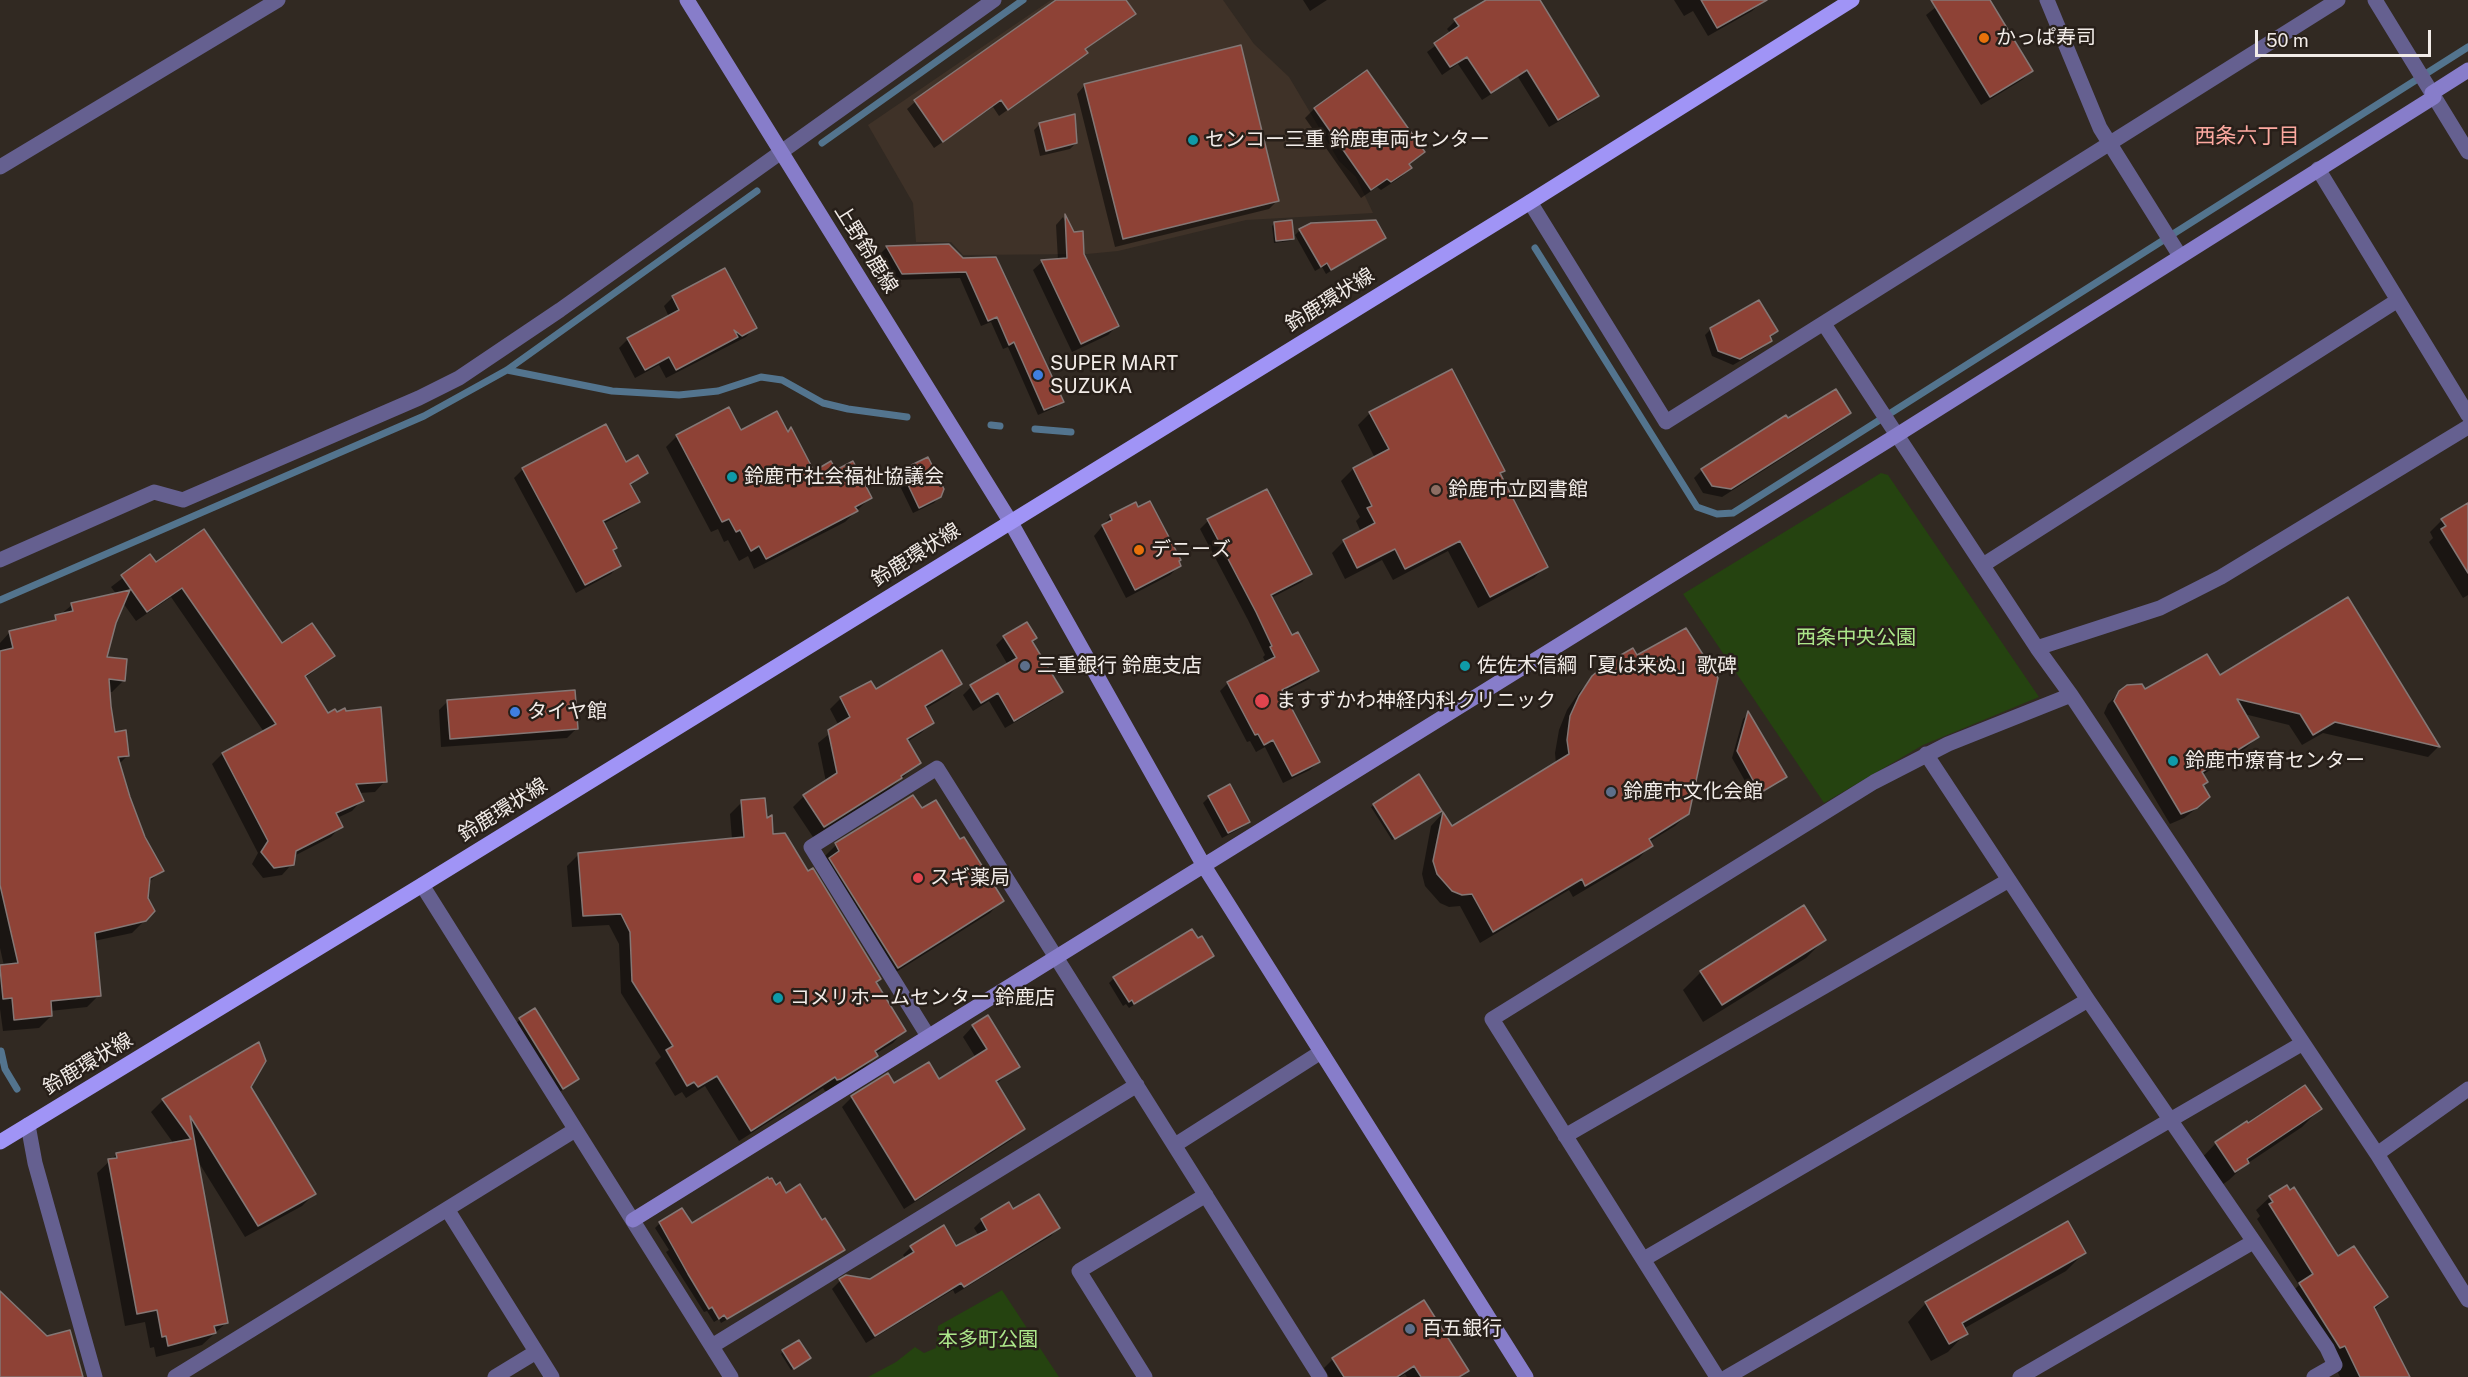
<!DOCTYPE html>
<html>
<head>
<meta charset="utf-8">
<style>
  body { margin:0 }
  #map { position:relative; width:2468px; height:1377px; overflow:hidden; background:#312922; font-family:"Public Sans",sans-serif }
  canvas { display:block }
  .scale { position:absolute; left:2255px; top:30px; width:176px; height:27px; box-sizing:border-box; border:3px solid #f2ece8; border-top:0; padding-left:8px; font-size:18px; line-height:21px; white-space:nowrap; color:#f2ece8; -webkit-text-stroke:4px #271f19; paint-order:stroke }
</style>
</head>
<body>
<div id="map">
<canvas width="2468" height="1377"></canvas>
<div class="scale">50 m</div>
</div>
<script>
const c = document.querySelector('canvas').getContext('2d');
c.lineJoin = 'round';
function fillPath(path, color) { c.fillStyle = color; c.fill(path, 'evenodd'); }
function stroke(path, color, width, dash) { c.strokeStyle = color; c.lineWidth = width; c.lineCap = dash ? 'butt' : 'round'; c.setLineDash(dash || []); c.stroke(path); }
function label(font, color, halo, rows, align = 'center') {
  c.font = font + ' "Public Sans","Noto Sans JP",sans-serif'; c.lineWidth = 5; c.setLineDash([]); c.textBaseline = 'middle'; c.strokeStyle = halo; c.fillStyle = color; for (const [text, x, y, turn = 0] of rows) {
    c.save(); c.translate(x, y); c.rotate((+turn || 0) * Math.PI / 180); c.textAlign = isNaN(turn) ? turn : align; if (halo) c.strokeText(text, 0, 0); c.fillText(text, 0, 0); c.restore();
  }
}
fillPath(new Path2D(`
  M 1051,0 L 1223,0 L 1254,44 L 1289,77 L 1339,161 L 1356,177 L 1373,213 L 1246,220 L 1118,251 L 1087,254 L 963,255 L 951,242 L 916,242 L 913,203 L 868,125 Z`), '#3f3228');
fillPath(new Path2D(`
  M 1881,473 L 1888,475 L 2039,697 L 1923,745 L 1824,803 L 1683,594 Z
  M 1002,1290 L 1059,1377 L 868,1377 L 896,1362 L 915,1347 L 924,1353 L 936,1348 L 938,1326 Z`), '#254310');
fillPath(new Path2D(`
  M 1059,0 L 1124,0 L 1134,14 L 1084,50 L 1086,53 L 1078,60 L 999,116 L 993,107 L 934,148 L 907,109 L 915,102 Z
  M 1303,0 L 1327,0 L 1310,11 Z
  M 1489,0 L 1539,0 L 1597,95 L 1589,104 L 1549,127 L 1518,77 L 1482,100 L 1458,64 L 1442,75 L 1427,52 L 1451,34 L 1447,29 L 1455,21 Z
  M 1674,0 L 1760,0 L 1762,2 L 1752,11 L 1708,36 L 1693,11 L 1684,16 Z
  M 1945,0 L 1989,0 L 2032,71 L 2022,80 L 1981,105 L 1926,15 Z
  M 1367,72 L 1423,152 L 1408,165 L 1410,168 L 1401,177 L 1381,190 L 1377,187 L 1361,198 L 1305,118 L 1314,109 Z
  M 1085,85 L 1278,200 L 1269,209 L 1115,247 L 1077,94 Z
  M 1040,124 L 1076,143 L 1070,149 L 1040,156 L 1034,130 Z
  M 1063,217 L 1117,326 L 1108,335 L 1072,352 L 1033,270 L 1042,262 L 1058,260 L 1056,225 Z
  M 1275,223 L 1293,239 L 1290,241 L 1274,243 L 1272,226 Z
  M 1300,230 L 1384,237 L 1326,274 L 1322,267 L 1315,271 L 1295,235 Z
  M 948,246 L 1062,401 L 1056,407 L 1038,415 L 1008,347 L 1003,349 L 991,322 L 981,326 L 960,278 L 896,280 L 881,253 L 887,247 Z
  M 673,297 L 755,327 L 746,337 L 666,378 L 659,365 L 635,378 L 619,348 L 628,339 L 669,317 L 664,306 Z
  M 1711,329 L 1776,331 L 1764,347 L 1733,365 L 1712,356 L 1705,335 Z
  M 1370,413 L 1503,470 L 1499,475 L 1546,566 L 1534,578 L 1478,608 L 1448,551 L 1393,580 L 1382,560 L 1345,579 L 1332,553 L 1344,541 L 1361,532 L 1356,521 L 1360,517 L 1341,481 L 1353,469 L 1375,458 L 1358,425 Z
  M 1849,413 L 1841,421 L 1722,497 L 1703,493 L 1694,478 L 1702,470 L 1788,420 Z
  M 740,432 L 787,433 L 813,473 L 835,472 L 870,498 L 845,522 L 754,569 L 748,556 L 739,561 L 728,540 L 724,542 L 718,529 L 711,532 L 666,447 L 677,436 Z
  M 928,459 L 940,496 L 934,503 L 913,513 L 896,478 L 902,472 Z
  M 626,464 L 646,473 L 630,486 L 638,501 L 629,510 L 603,524 L 615,548 L 612,551 L 619,565 L 611,574 L 576,593 L 514,478 L 523,469 Z
  M 2468,504 L 2468,595 L 2463,598 L 2429,542 L 2433,538 L 2430,532 L 2442,520 Z
  M 1111,516 L 1178,562 L 1180,565 L 1170,575 L 1126,598 L 1094,536 Z
  M 1208,521 L 1310,574 L 1302,582 L 1271,598 L 1292,637 L 1317,670 L 1309,679 L 1282,693 L 1318,762 L 1310,770 L 1283,783 L 1265,747 L 1256,752 L 1250,741 L 1247,742 L 1220,691 L 1228,683 L 1266,663 L 1263,657 L 1265,655 L 1248,620 L 1200,529 Z
  M 150,557 L 155,564 L 282,645 L 333,656 L 305,678 L 327,715 L 385,781 L 375,792 L 359,793 L 362,800 L 352,811 L 337,818 L 341,826 L 331,837 L 294,856 L 292,864 L 282,875 L 263,878 L 252,864 L 258,853 L 212,764 L 222,754 L 264,732 L 171,597 L 136,621 L 123,603 L 114,623 L 105,659 L 124,680 L 112,692 L 109,692 L 113,734 L 128,755 L 119,764 L 144,838 L 162,870 L 148,883 L 145,920 L 132,933 L 94,941 L 99,995 L 87,1007 L 50,1011 L 51,1016 L 39,1028 L 3,1031 L 0,1009 L 0,966 L 4,966 L 0,948 L 0,643 L 10,632 L 49,624 L 72,605 L 117,595 L 111,587 Z
  M 2347,599 L 2438,747 L 2428,757 L 2323,733 L 2302,745 L 2289,725 L 2244,714 L 2257,737 L 2246,748 L 2202,775 L 2202,786 L 2197,808 L 2184,818 L 2170,824 L 2104,713 L 2108,704 L 2120,692 L 2144,691 L 2220,677 Z
  M 1004,637 L 1031,642 L 1061,692 L 1053,700 L 1005,728 L 989,701 L 973,711 L 963,695 L 971,687 L 1008,665 L 996,645 Z
  M 1593,678 L 1688,814 L 1675,826 L 1649,842 L 1651,845 L 1639,858 L 1573,897 L 1569,890 L 1480,943 L 1460,906 L 1449,907 L 1440,903 L 1425,886 L 1422,874 L 1431,826 L 1442,814 L 1451,828 L 1556,764 L 1555,753 L 1559,730 L 1567,710 L 1580,691 Z
  M 960,684 L 949,695 L 925,709 L 932,723 L 921,733 L 907,742 L 919,763 L 890,789 L 813,837 L 793,807 L 804,796 L 826,782 L 818,743 L 839,726 L 830,709 L 841,698 L 875,691 Z
  M 448,701 L 576,729 L 567,738 L 441,747 L 439,710 Z
  M 1748,714 L 1785,777 L 1779,783 L 1754,797 L 1732,758 L 1743,719 Z
  M 1209,797 L 1248,822 L 1243,827 L 1222,838 L 1203,803 Z
  M 742,802 L 765,821 L 772,836 L 875,983 L 904,1031 L 893,1043 L 875,1054 L 876,1056 L 864,1068 L 828,1091 L 825,1091 L 823,1088 L 739,1141 L 705,1086 L 686,1098 L 682,1092 L 675,1096 L 655,1063 L 661,1057 L 621,993 L 619,944 L 609,925 L 572,927 L 567,866 L 579,854 L 732,839 L 730,814 Z
  M 1374,805 L 1438,813 L 1392,840 L 1371,807 Z
  M 921,811 L 960,841 L 1002,900 L 990,913 L 885,979 L 824,857 L 836,845 Z
  M 1824,940 L 1806,958 L 1703,1022 L 1683,990 L 1701,972 Z
  M 1212,955 L 1129,1008 L 1126,1004 L 1123,1006 L 1109,983 L 1114,978 Z
  M 520,1019 L 577,1079 L 571,1084 L 557,1094 L 515,1025 Z
  M 973,1026 L 1018,1066 L 996,1084 L 1023,1128 L 1013,1139 L 904,1209 L 842,1107 L 852,1097 L 939,1081 L 976,1058 L 963,1037 Z
  M 249,1087 L 314,1194 L 302,1206 L 245,1237 L 196,1158 L 226,1323 L 202,1345 L 156,1357 L 154,1347 L 150,1348 L 145,1322 L 125,1326 L 97,1173 L 116,1155 L 174,1144 L 151,1112 L 163,1100 Z
  M 2320,1109 L 2302,1127 L 2245,1165 L 2229,1180 L 2216,1189 L 2198,1162 L 2216,1143 L 2246,1123 L 2248,1126 Z
  M 776,1187 L 821,1222 L 843,1250 L 721,1323 L 719,1319 L 714,1322 L 707,1311 L 704,1312 L 666,1252 L 669,1250 L 655,1228 L 660,1223 L 692,1225 Z
  M 2286,1187 L 2338,1258 L 2387,1297 L 2374,1310 L 2408,1377 L 2340,1377 L 2331,1359 L 2286,1298 L 2299,1285 L 2257,1219 L 2260,1216 L 2256,1210 L 2270,1197 Z
  M 1012,1212 L 1058,1228 L 1051,1236 L 955,1294 L 953,1290 L 866,1343 L 832,1289 L 840,1281 L 846,1277 L 870,1281 L 906,1259 L 903,1255 L 911,1247 L 956,1248 L 979,1236 L 974,1228 L 982,1220 Z
  M 2084,1253 L 2066,1271 L 1963,1329 L 1966,1333 L 1948,1352 L 1931,1361 L 1908,1322 L 1926,1303 Z
  M 783,1351 L 806,1361 L 791,1370 L 781,1354 Z
  M 1333,1359 L 1467,1370 L 1460,1377 L 1407,1377 L 1405,1374 L 1400,1377 L 1329,1377 L 1324,1368 Z`), '#0007');
stroke(new Path2D(`
  M 822,143 L 1023,0
  M 1535,248 L 1697,507 L 1717,514 L 1733,513 L 2468,47
  M 507,370 L 612,391 L 679,395 L 718,391 L 761,377 L 782,380 L 823,403 L 848,409 L 907,417
  M 991,425 L 1000,426
  M 1035,429 L 1071,432
  M 0,600 L 424,416 L 507,370 L 757,191
  M 1,1051 L 5,1069 L 17,1089`), '#53748e', 7);
const building = new Path2D(`
  M 1056,0 L 1126,0 L 1136,14 L 1085,49 L 1088,53 L 1008,110 L 1001,100 L 943,142 L 914,100 Z
  M 1486,0 L 1540,0 L 1599,96 L 1558,120 L 1527,70 L 1491,93 L 1467,57 L 1450,67 L 1434,43 L 1459,26 L 1454,19 Z
  M 1701,0 L 1767,0 L 1717,28 Z
  M 1931,0 L 1990,0 L 2033,71 L 1990,97 Z
  M 1241,45 L 1279,201 L 1123,239 L 1084,84 Z
  M 1367,70 L 1425,152 L 1409,164 L 1412,168 L 1391,182 L 1387,179 L 1371,190 L 1314,108 Z
  M 1075,114 L 1077,143 L 1046,151 L 1039,123 Z
  M 1065,214 L 1074,232 L 1083,231 L 1084,254 L 1119,326 L 1081,344 L 1041,260 L 1067,258 Z
  M 1292,220 L 1294,239 L 1276,241 L 1274,222 Z
  M 1376,220 L 1386,238 L 1331,270 L 1327,263 L 1321,267 L 1299,229 L 1311,223 Z
  M 949,244 L 963,258 L 996,257 L 1064,402 L 1044,410 L 1014,342 L 1009,345 L 997,317 L 988,321 L 966,272 L 902,274 L 886,246 Z
  M 725,268 L 757,328 L 742,336 L 734,330 L 738,337 L 676,370 L 669,357 L 645,370 L 627,338 L 679,310 L 672,296 Z
  M 1759,300 L 1778,331 L 1770,336 L 1772,341 L 1740,359 L 1718,351 L 1710,328 Z
  M 1452,369 L 1505,471 L 1500,473 L 1548,567 L 1490,597 L 1460,541 L 1405,569 L 1395,549 L 1357,568 L 1343,540 L 1375,523 L 1367,508 L 1372,506 L 1353,468 L 1389,449 L 1369,412 Z
  M 1836,389 L 1851,413 L 1731,489 L 1712,486 L 1701,469 L 1786,415 L 1788,418 Z
  M 729,407 L 741,430 L 777,411 L 788,432 L 791,427 L 814,471 L 831,461 L 836,470 L 853,461 L 872,498 L 855,507 L 858,511 L 766,559 L 759,546 L 751,551 L 740,530 L 736,532 L 729,519 L 722,522 L 676,435 Z
  M 606,424 L 626,462 L 638,455 L 648,473 L 630,484 L 640,502 L 603,521 L 617,548 L 613,550 L 621,566 L 585,585 L 522,468 Z
  M 928,457 L 944,489 L 941,497 L 919,508 L 901,470 Z
  M 1267,489 L 1312,574 L 1271,595 L 1292,635 L 1298,632 L 1319,671 L 1282,690 L 1320,762 L 1292,776 L 1273,740 L 1264,745 L 1258,734 L 1255,735 L 1227,682 L 1275,657 L 1270,647 L 1272,646 L 1256,612 L 1207,519 Z
  M 1150,501 L 1181,560 L 1179,561 L 1181,566 L 1135,590 L 1102,525 L 1112,520 L 1110,515 L 1136,502 L 1138,507 Z
  M 2468,503 L 2468,573 L 2441,529 L 2446,526 L 2441,519 Z
  M 204,529 L 282,643 L 312,623 L 335,656 L 305,676 L 328,713 L 335,709 L 337,712 L 345,708 L 346,711 L 381,707 L 387,782 L 356,784 L 364,801 L 336,813 L 343,827 L 296,851 L 294,865 L 274,868 L 261,852 L 268,841 L 222,753 L 276,724 L 182,588 L 147,612 L 121,575 L 150,554 L 156,562 Z
  M 130,590 L 116,623 L 107,657 L 127,659 L 125,681 L 109,679 L 111,706 L 115,732 L 126,730 L 129,756 L 118,757 L 130,797 L 145,837 L 164,871 L 150,878 L 148,898 L 155,911 L 146,921 L 95,933 L 101,996 L 51,1001 L 52,1016 L 14,1020 L 12,998 L 3,999 L 0,968 L 0,965 L 18,963 L 0,885 L 0,651 L 13,648 L 9,631 L 56,620 L 55,615 L 73,611 L 71,603 Z
  M 2348,597 L 2440,747 L 2335,722 L 2313,735 L 2300,714 L 2237,699 L 2259,737 L 2202,772 L 2208,782 L 2203,785 L 2210,797 L 2197,808 L 2181,814 L 2114,701 L 2119,691 L 2127,685 L 2142,684 L 2145,689 L 2207,654 L 2220,675 Z
  M 1027,622 L 1037,638 L 1032,641 L 1063,692 L 1014,721 L 998,693 L 981,703 L 970,685 L 1017,658 L 1003,636 Z
  M 1686,628 L 1718,678 L 1689,814 L 1649,839 L 1653,846 L 1585,886 L 1582,879 L 1493,932 L 1472,894 L 1462,895 L 1452,891 L 1437,874 L 1433,861 L 1443,812 L 1452,826 L 1569,754 L 1567,740 L 1570,716 L 1579,696 L 1592,676 L 1607,663 L 1633,648 L 1637,655 Z
  M 942,650 L 962,684 L 925,706 L 934,723 L 907,739 L 921,763 L 901,776 L 902,778 L 824,827 L 803,795 L 837,773 L 828,730 L 850,717 L 840,697 L 871,681 L 876,689 Z
  M 575,690 L 578,729 L 450,739 L 447,700 Z
  M 1748,711 L 1787,777 L 1760,793 L 1737,751 Z
  M 1419,774 L 1442,811 L 1395,839 L 1373,804 Z
  M 1230,784 L 1250,822 L 1228,833 L 1208,796 Z
  M 913,795 L 922,808 L 936,800 L 960,839 L 964,837 L 1004,901 L 898,968 L 829,858 L 839,851 L 835,843 Z
  M 765,798 L 767,818 L 772,815 L 773,834 L 785,833 L 808,871 L 813,868 L 881,979 L 876,982 L 906,1031 L 875,1051 L 878,1056 L 841,1079 L 837,1080 L 835,1077 L 751,1131 L 717,1076 L 698,1087 L 694,1082 L 687,1086 L 666,1050 L 673,1046 L 632,981 L 630,932 L 621,914 L 583,916 L 578,853 L 744,837 L 741,800 Z
  M 1804,905 L 1826,940 L 1722,1005 L 1700,971 Z
  M 1192,929 L 1198,938 L 1202,936 L 1214,956 L 1134,1004 L 1132,1000 L 1129,1002 L 1113,977 Z
  M 535,1008 L 579,1079 L 563,1089 L 519,1018 Z
  M 988,1015 L 1020,1067 L 996,1081 L 1025,1129 L 915,1200 L 851,1096 L 888,1073 L 894,1083 L 929,1062 L 939,1079 L 987,1049 L 972,1025 Z
  M 259,1042 L 266,1061 L 251,1087 L 316,1194 L 258,1226 L 190,1116 L 228,1323 L 214,1326 L 216,1333 L 168,1346 L 166,1336 L 162,1337 L 157,1310 L 137,1314 L 108,1159 L 117,1158 L 116,1153 L 191,1139 L 162,1099 Z
  M 2305,1085 L 2322,1109 L 2247,1159 L 2249,1163 L 2235,1172 L 2215,1142 L 2247,1121 L 2248,1123 Z
  M 768,1177 L 769,1179 L 772,1178 L 776,1185 L 780,1182 L 786,1193 L 800,1184 L 822,1220 L 825,1218 L 845,1250 L 727,1319 L 724,1315 L 719,1319 L 712,1307 L 709,1309 L 688,1274 L 659,1222 L 682,1208 L 692,1223 Z
  M 2287,1185 L 2290,1190 L 2294,1187 L 2338,1256 L 2354,1246 L 2388,1297 L 2374,1307 L 2410,1377 L 2360,1377 L 2345,1346 L 2340,1348 L 2299,1283 L 2313,1274 L 2269,1204 L 2273,1202 L 2269,1196 Z
  M 1039,1194 L 1060,1228 L 964,1287 L 961,1283 L 875,1336 L 839,1279 L 846,1275 L 870,1279 L 914,1252 L 910,1246 L 944,1225 L 956,1246 L 987,1230 L 981,1219 L 1009,1202 L 1013,1209 Z
  M 2068,1221 L 2086,1253 L 1962,1323 L 1968,1334 L 1949,1344 L 1925,1302 Z
  M 0,1291 L 47,1336 L 70,1330 L 83,1377 L 0,1377 Z
  M 1424,1300 L 1469,1371 L 1459,1377 L 1421,1377 L 1414,1366 L 1397,1377 L 1344,1377 L 1332,1358 Z
  M 799,1340 L 811,1358 L 794,1369 L 782,1350 Z`);
fillPath(building, '#8e4236');
stroke(building, '#847775', 1.5);
stroke(new Path2D(`
  M 2047,0 L 2100,128 L 2180,256
  M 2375,0 L 2468,152
  M 0,167 L 278,0
  M 2318,169 L 2468,415
  M 1530,202 L 1666,422 L 2338,0
  M 1824,324 L 2037,648 L 2071,695 L 2377,1154 L 2468,1300
  M 0,560 L 154,492 L 183,500 L 419,398 L 459,378 L 560,310 L 994,0
  M 1983,565 L 2398,300
  M 2037,648 L 2160,608 L 2221,577 L 2468,427
  M 1926,754 L 2088,1000 L 2327,1348 L 2335,1365 L 2314,1377
  M 422,885 L 731,1377
  M 928,1036 L 811,847 L 937,768 L 1320,1377
  M 28,1125 L 35,1163 L 95,1377
  M 1565,1136 L 2009,880
  M 1175,1145 L 1321,1052
  M 2377,1154 L 2468,1089
  M 447,1209 L 552,1377
  M 1644,1259 L 2088,1000
  M 712,1346 L 1137,1085
  M 175,1377 L 575,1130
  M 495,1377 L 536,1352
  M 1145,1377 L 1079,1271 L 1206,1195
  M 1717,1377 L 1492,1019 L 1874,782 L 1948,744 L 2071,695
  M 1727,1377 L 2303,1043
  M 2020,1377 L 2253,1242`), '#656090', 15);
stroke(new Path2D(`
  M 687,0 L 1010,521 L 1204,866 L 1526,1377
  M 2432,93 L 2468,70
  M 633,1220 L 1897,435 L 2434,97`), '#877dca', 15);
stroke(new Path2D(`
  M 0,1142 L 422,885 L 1530,202 L 1852,0`), '#a094f6', 15);
for (const [x, y, r, color] of [
  [1984,38,6,"#e8710a"],
  [1193,140,6,"#0f9aa8"],
  [1038,375,6,"#3f7fe0"],
  [732,477,6,"#0f9aa8"],
  [1436,490,6,"#8d6e63"],
  [1139,550,6,"#e8710a"],
  [1025,666,6,"#5c6f8a"],
  [1465,666,6,"#0f9aa8"],
  [1262,701,8,"#e0444e"],
  [515,712,6,"#3f7fe0"],
  [2173,761,6,"#0f9aa8"],
  [1611,792,6,"#5c6f8a"],
  [918,878,6,"#e0444e"],
  [778,998,6,"#0f9aa8"],
  [1410,1329,6,"#5c6f8a"]
]) { const dot = new Path2D(); dot.arc(x, y, r, 0, 2 * Math.PI); c.fillStyle = color; c.fill(dot); stroke(dot, '#271f19', 2); }
label('20px', '#f2ece8', '#271f19', [
  ["かっぱ寿司",1996,38],
  ["センコー三重 鈴鹿車両センター",1205,140],
  ["SUPER MART",1050,364],
  ["SUZUKA",1050,387],
  ["鈴鹿市社会福祉協議会",744,477],
  ["鈴鹿市立図書館",1448,490],
  ["デニーズ",1151,550],
  ["三重銀行 鈴鹿支店",1037,666],
  ["佐佐木信綱「夏は来ぬ」歌碑",1477,666],
  ["ますずかわ神経内科クリニック",1276,701],
  ["タイヤ館",527,712],
  ["鈴鹿市療育センター",2185,761],
  ["鈴鹿市文化会館",1623,792],
  ["スギ薬局",930,878],
  ["コメリホームセンター 鈴鹿店",790,998],
  ["百五銀行",1422,1329]
], 'left');
label('20px', '#f2ece8', '#271f19', [
  ["上野鈴鹿線",866,249,58],
  ["鈴鹿環状線",1330,300,-32],
  ["鈴鹿環状線",916,555,-32],
  ["鈴鹿環状線",503,810,-32],
  ["鈴鹿環状線",88,1064,-31]
]);
label('20px', '#ace78a', '#271f19', [
  ["西条中央公園",1856,638],
  ["本多町公園",988,1340]
]);
label('21px', '#fda9a0', '#271f19', [
  ["西条六丁目",2247,137]
]);
</script>
</body>
</html>
